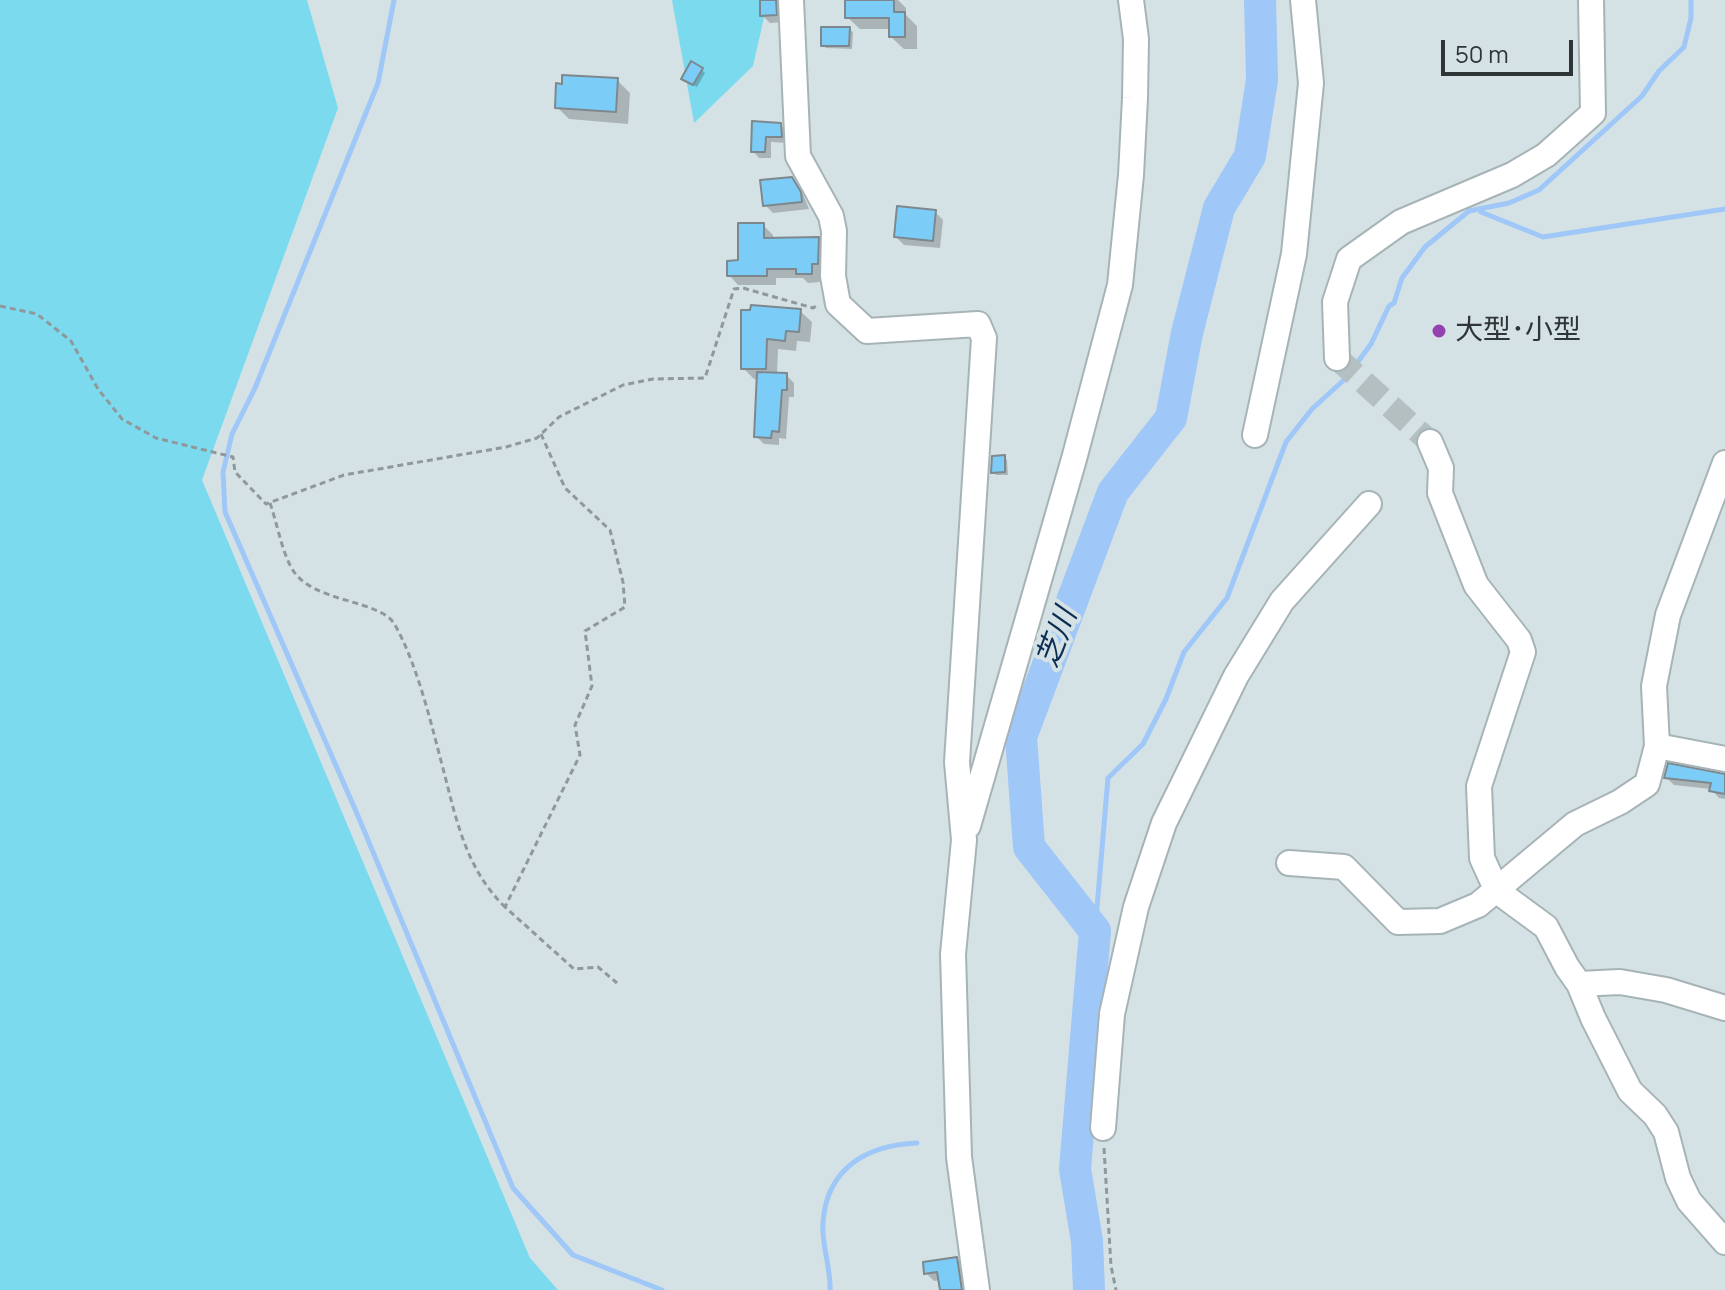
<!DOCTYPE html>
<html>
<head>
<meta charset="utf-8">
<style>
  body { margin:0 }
  #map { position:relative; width:1725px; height:1290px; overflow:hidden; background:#d5e2e5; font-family:Manrope,sans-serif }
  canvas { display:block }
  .scale { position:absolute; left:1441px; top:40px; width:132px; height:36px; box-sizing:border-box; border:4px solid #2f3436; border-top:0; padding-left:10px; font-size:24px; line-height:28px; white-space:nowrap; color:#2f3436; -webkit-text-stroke:6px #d5e2e5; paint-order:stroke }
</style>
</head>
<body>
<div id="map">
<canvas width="1725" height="1290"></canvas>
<div class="scale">50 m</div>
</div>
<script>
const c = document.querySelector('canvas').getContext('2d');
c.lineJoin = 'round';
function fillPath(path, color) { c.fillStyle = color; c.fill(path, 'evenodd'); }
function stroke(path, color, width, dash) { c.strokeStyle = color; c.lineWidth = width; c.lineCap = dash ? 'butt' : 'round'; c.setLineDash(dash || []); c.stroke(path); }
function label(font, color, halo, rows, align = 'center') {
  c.font = font + ' Manrope,"Noto Sans JP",sans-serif'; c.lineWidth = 8; c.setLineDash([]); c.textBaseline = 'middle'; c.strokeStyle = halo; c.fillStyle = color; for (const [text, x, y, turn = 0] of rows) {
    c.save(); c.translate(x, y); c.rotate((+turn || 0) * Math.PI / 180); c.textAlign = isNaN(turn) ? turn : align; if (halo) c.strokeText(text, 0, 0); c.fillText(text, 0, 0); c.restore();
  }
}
fillPath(new Path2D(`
  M 0,0 L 307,0 L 338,108 L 202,480 L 530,1258 L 558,1290 L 0,1290 Z
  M 672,0 L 768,0 L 753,66 L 694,123 Z`), '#7bdaed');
fillPath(new Path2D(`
  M 776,0 L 784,8 L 784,22 L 770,23 L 762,15 Z
  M 847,0 L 898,0 L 906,8 L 906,15 L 917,26 L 917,49 L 904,49 L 891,37 L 891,29 L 860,29 L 847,17 Z
  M 849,29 L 853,32 L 852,49 L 826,48 L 823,45 Z
  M 701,69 L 705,73 L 697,87 L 687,82 Z
  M 617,80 L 630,93 L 628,124 L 569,119 L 557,107 Z
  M 753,123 L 781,125 L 787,131 L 788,143 L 771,142 L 771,158 L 759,158 L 753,151 Z
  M 792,179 L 800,187 L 809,209 L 773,213 L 765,205 Z
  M 935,212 L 943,220 L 940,248 L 904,245 L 896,237 Z
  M 763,225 L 773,235 L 773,240 L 818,239 L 828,249 L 827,273 L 820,273 L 820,282 L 808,283 L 803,278 L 776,278 L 776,285 L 738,285 L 729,275 Z
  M 800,311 L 812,322 L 810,342 L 797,341 L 796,351 L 778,349 L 777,374 L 786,375 L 794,383 L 794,397 L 789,397 L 786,439 L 779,438 L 779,445 L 764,444 L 756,436 L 759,379 L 754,379 L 743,368 L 743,312 Z
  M 1004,457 L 1007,460 L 1008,475 L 996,475 L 993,472 Z
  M 1725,775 L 1725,799 L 1719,798 L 1711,789 L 1674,785 L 1666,777 Z
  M 957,1259 L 965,1267 L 968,1290 L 942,1290 L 940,1280 L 934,1281 L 926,1273 Z`), '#0003');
stroke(new Path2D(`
  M 394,0 L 378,83 L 255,388 L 232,434 L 223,472 L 225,512 L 358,816 L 513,1188 L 573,1255 L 662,1290
  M 1481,212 L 1543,237 L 1725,209
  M 1095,931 L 1108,778 L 1143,744 L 1166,699 L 1184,652 L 1227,598 L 1286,442 L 1312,409 L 1346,378 L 1371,344 L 1389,306 L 1394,303 L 1402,278 L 1425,247 L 1469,211 L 1509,203 L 1539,190 L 1642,96 L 1659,71 L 1684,47 L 1691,18 L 1691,0
  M 830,1290 C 831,1267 821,1244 823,1222 C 827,1168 867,1145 917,1143`), '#9fc7f7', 5);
stroke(new Path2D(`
  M 1089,1290 L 1087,1241 L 1075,1169 L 1095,931 L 1029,847 L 1021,737 L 1113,492 L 1171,418 L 1187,333 L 1219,208 L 1250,156 L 1262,80 L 1260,0`), '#9fc7f7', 32);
const building = new Path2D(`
  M 760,0 L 776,0 L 777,15 L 760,16 Z
  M 845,0 L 894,0 L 894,12 L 905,12 L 905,37 L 889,37 L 889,18 L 845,18 Z
  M 821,27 L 850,27 L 849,46 L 821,46 Z
  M 691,61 L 703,68 L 693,85 L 681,79 Z
  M 562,75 L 618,78 L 616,112 L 555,108 L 556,83 L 562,84 Z
  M 752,121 L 781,123 L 782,137 L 766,137 L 765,152 L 751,152 Z
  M 792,177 L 801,192 L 802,202 L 763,206 L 760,180 Z
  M 897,206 L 936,210 L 933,241 L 894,237 Z
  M 738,223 L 764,223 L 764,238 L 819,237 L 818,264 L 812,264 L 812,274 L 796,274 L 796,269 L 767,269 L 767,276 L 727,276 L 727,261 L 738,260 Z
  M 751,305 L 801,309 L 799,332 L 786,331 L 785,341 L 767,339 L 766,369 L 741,369 L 741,310 L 750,310 Z
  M 757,372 L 787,373 L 787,390 L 782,390 L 779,432 L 772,431 L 771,438 L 754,437 Z
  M 1005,455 L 1005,472 L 991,473 L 992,456 Z
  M 1668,763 L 1725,774 L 1725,794 L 1709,791 L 1711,783 L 1664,778 Z
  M 957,1257 L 962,1290 L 940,1290 L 937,1272 L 924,1274 L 923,1262 Z`);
fillPath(building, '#7bcdf7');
stroke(building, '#7d888e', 2);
stroke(new Path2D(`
  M 1337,358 L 1430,442`), '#b4bfc2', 24, [24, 12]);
const minor = new Path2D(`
  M 791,0 L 798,156 L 831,216 L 834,231 L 833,276 L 838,304 L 867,331 L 978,324 L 984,338 L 957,762 L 964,840 L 953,954 L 959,1157 L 977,1290
  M 1337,358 L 1335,302 L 1349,259 L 1401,222 L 1512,175 L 1546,155 L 1593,113 L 1591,0
  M 1255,435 L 1294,254 L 1311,83 L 1303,0
  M 1430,442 L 1441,468 L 1440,493 L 1476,585 L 1519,640 L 1523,652 L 1479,786 L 1482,858 L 1497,891 L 1546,927 L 1567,967 L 1579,984 L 1593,1018 L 1630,1091 L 1655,1115 L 1666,1132 L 1678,1178 L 1689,1201 L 1725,1242
  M 1657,746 L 1725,759
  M 968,826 L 1074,459 L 1120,285 L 1131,175 L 1135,98 L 1136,39 L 1131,0
  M 1289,863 L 1344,867 L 1398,922 L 1440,921 L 1478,905 L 1575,824 L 1620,802 L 1647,784 L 1657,746 L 1654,686 L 1668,615 L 1725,463
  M 1579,984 L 1620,982 L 1666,990 L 1725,1008
  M 1103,1128 L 1112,1014 L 1136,907 L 1164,823 L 1236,676 L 1282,601 L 1369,504`);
stroke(minor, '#a7b4b7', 28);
stroke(new Path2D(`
  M 0,306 L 37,314 L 71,341 L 98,389 L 122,419 L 156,438 L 233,457 L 235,472 L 266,504 L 344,475 L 506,447 L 537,438 L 559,417 L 623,385 L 653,379 L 705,378 L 734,289 L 743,288 L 813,308 L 816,306
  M 541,434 L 565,488 L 610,530 L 623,582 L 625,607 L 585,631 L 592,686 L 575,725 L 580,755 L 505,907 L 574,969 L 598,967 L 617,983
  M 270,503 C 277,523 281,548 291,567 C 310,604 380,598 395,625 C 419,668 432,728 445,776 C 457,824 468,871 505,907
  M 1104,1148 L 1111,1266 L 1116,1290`), '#8f989b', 3, [6, 4]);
stroke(minor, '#fff', 24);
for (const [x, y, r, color] of [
  [1439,331,8,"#9442b0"]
]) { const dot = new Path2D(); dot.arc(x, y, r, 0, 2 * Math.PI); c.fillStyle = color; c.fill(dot); stroke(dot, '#d5e2e5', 3); }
label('28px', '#2f3436', '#d5e2e5', [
  ["大型･小型",1455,331]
], 'left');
label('italic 30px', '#0c2e53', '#d5e2e5', [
  ["芝川",1058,638,-69]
]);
</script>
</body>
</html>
